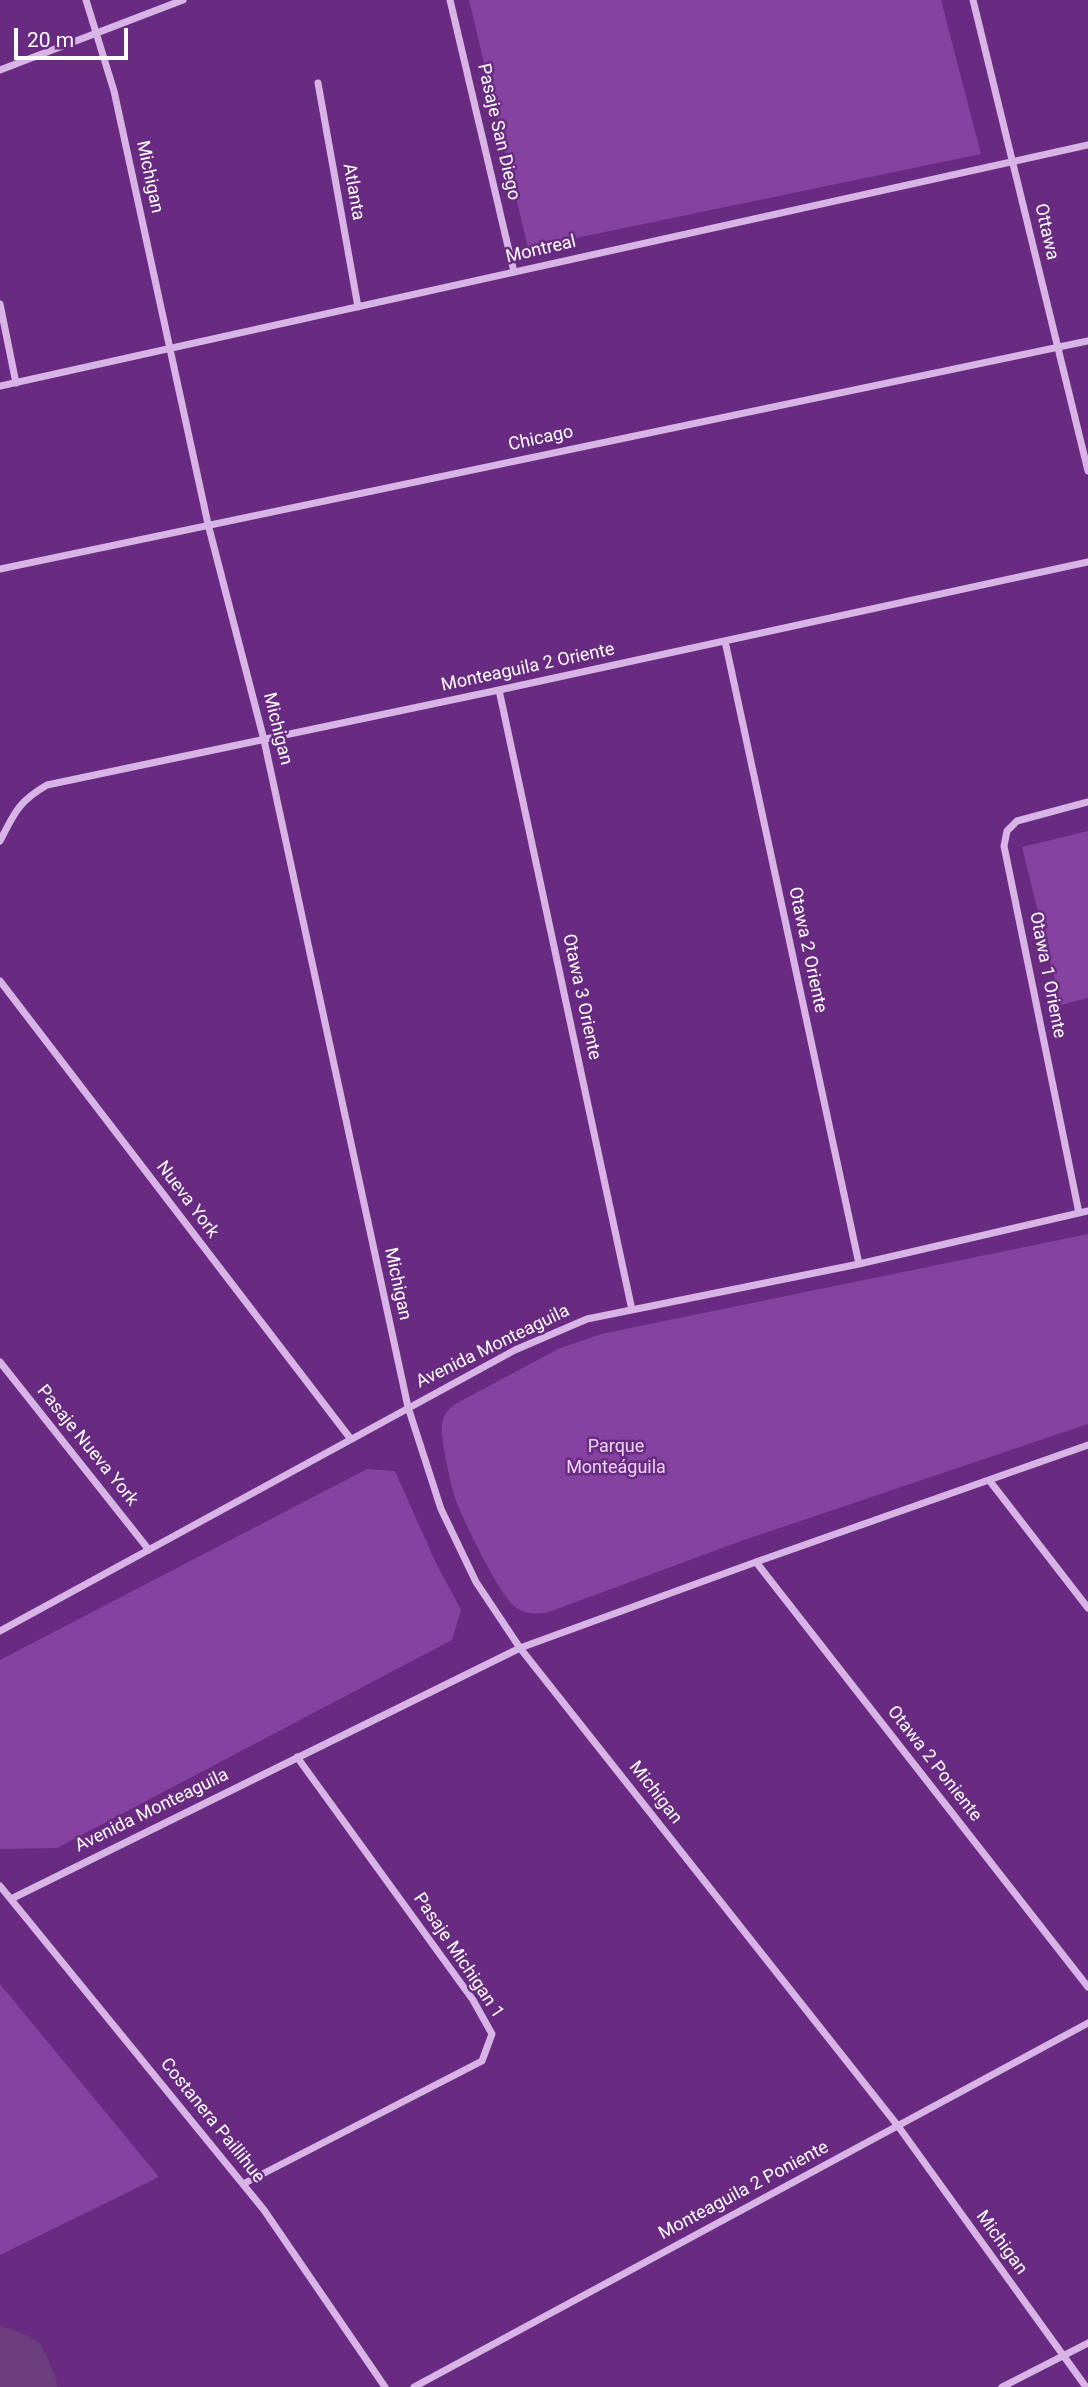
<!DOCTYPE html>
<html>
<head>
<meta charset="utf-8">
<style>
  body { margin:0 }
  #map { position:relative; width:1088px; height:2387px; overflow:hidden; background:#692a82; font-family:Roboto,sans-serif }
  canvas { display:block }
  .scale { position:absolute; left:14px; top:28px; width:114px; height:32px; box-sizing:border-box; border:4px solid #fff; border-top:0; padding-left:9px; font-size:21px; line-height:24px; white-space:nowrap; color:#fff; -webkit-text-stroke:5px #692a82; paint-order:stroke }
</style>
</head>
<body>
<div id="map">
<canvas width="1088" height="2387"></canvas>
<div class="scale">20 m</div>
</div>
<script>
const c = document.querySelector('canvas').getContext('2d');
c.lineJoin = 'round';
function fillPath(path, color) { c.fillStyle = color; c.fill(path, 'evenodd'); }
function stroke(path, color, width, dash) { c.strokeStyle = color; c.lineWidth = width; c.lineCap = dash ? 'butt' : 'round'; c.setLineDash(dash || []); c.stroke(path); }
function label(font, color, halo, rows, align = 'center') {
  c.font = font + ' Roboto,sans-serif'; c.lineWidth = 5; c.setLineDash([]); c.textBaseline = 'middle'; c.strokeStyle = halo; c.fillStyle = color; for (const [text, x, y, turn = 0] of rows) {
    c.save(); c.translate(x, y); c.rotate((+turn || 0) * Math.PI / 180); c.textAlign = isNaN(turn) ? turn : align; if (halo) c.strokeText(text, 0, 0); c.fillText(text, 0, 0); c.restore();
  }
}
fillPath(new Path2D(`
  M 469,0 L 941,0 L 981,154 L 528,248 Z
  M 1088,831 L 1088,998 L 1061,1005 L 1022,847 Z
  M 1088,1234 L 1088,1424 L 744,1540 L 546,1613 C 534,1614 525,1614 515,1607 C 499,1594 463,1520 455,1498 C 451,1485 440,1437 442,1424 C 443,1415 449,1408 457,1403 L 558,1349 L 601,1334 Z
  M 367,1469 L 395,1471 L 435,1561 L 461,1610 L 452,1640 L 57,1848 L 0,1849 L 0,1660 Z
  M 0,1984 L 159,2177 L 0,2255 Z`), '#8542a0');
stroke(new Path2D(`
  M 0,2361 L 14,2367 L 23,2387`), '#6d3e7f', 68);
stroke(new Path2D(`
  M 86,0 L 114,91 L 208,524 L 264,740 L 408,1407 L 441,1509 L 476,1582 L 520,1648 L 898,2126 L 1086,2387
  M 450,0 L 514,272
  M 973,0 L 1088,471
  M 0,70 L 183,0
  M 318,83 L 358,307
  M 0,304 L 16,383
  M 0,386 L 1088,145
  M 0,569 L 1088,341
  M 725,641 L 859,1264
  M 499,690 L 632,1310
  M 0,841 C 15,812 18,802 47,785 L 499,690 L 1088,562
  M 0,981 L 350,1438
  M 1079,1213 L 1004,846 L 1007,831 L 1017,821 L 1088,802
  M 0,1362 L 149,1550
  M 989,1480 L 1088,1608
  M 756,1562 L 1088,1987
  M 0,1631 L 515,1350 L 587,1319 L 859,1264 L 1088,1211
  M 0,1886 L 264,2210 L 385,2387
  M 11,1899 L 520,1648 L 756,1562 L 1088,1445
  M 243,2184 L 482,2061 L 492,2034 L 473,2000 L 297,1757
  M 414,2387 L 1088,2023
  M 1002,2387 L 1088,2343`), '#d7b3e6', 7);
label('18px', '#fff', '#692a82', [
  ["Pasaje San Diego",498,132,77],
  ["Michigan",149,177,78],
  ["Atlanta",353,192,80],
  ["Ottawa",1046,232,77],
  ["Montreal",541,250,-13],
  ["Chicago",541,439,-12],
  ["Monteaguila 2 Oriente",528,668,-12],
  ["Michigan",277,729,76],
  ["Otawa 2 Oriente",807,950,78],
  ["Otawa 1 Oriente",1047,975,79],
  ["Otawa 3 Oriente",581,997,78],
  ["Nueva York",187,1200,53],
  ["Michigan",397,1284,78],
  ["Avenida Monteaguila",493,1347,-26],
  ["Pasaje Nueva York",87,1446,51],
  ["Otawa 2 Poniente",934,1764,52],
  ["Michigan",655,1793,52],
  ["Avenida Monteaguila",152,1811,-26],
  ["Pasaje Michigan 1",458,1956,56],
  ["Costanera Paillihue",212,2121,51],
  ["Monteaguila 2 Poniente",744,2191,-28],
  ["Michigan",1001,2243,54]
]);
label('18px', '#ecd6f5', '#692a82', [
  ["Parque",616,1447],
  ["Monteáguila",616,1468]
]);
</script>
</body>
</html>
